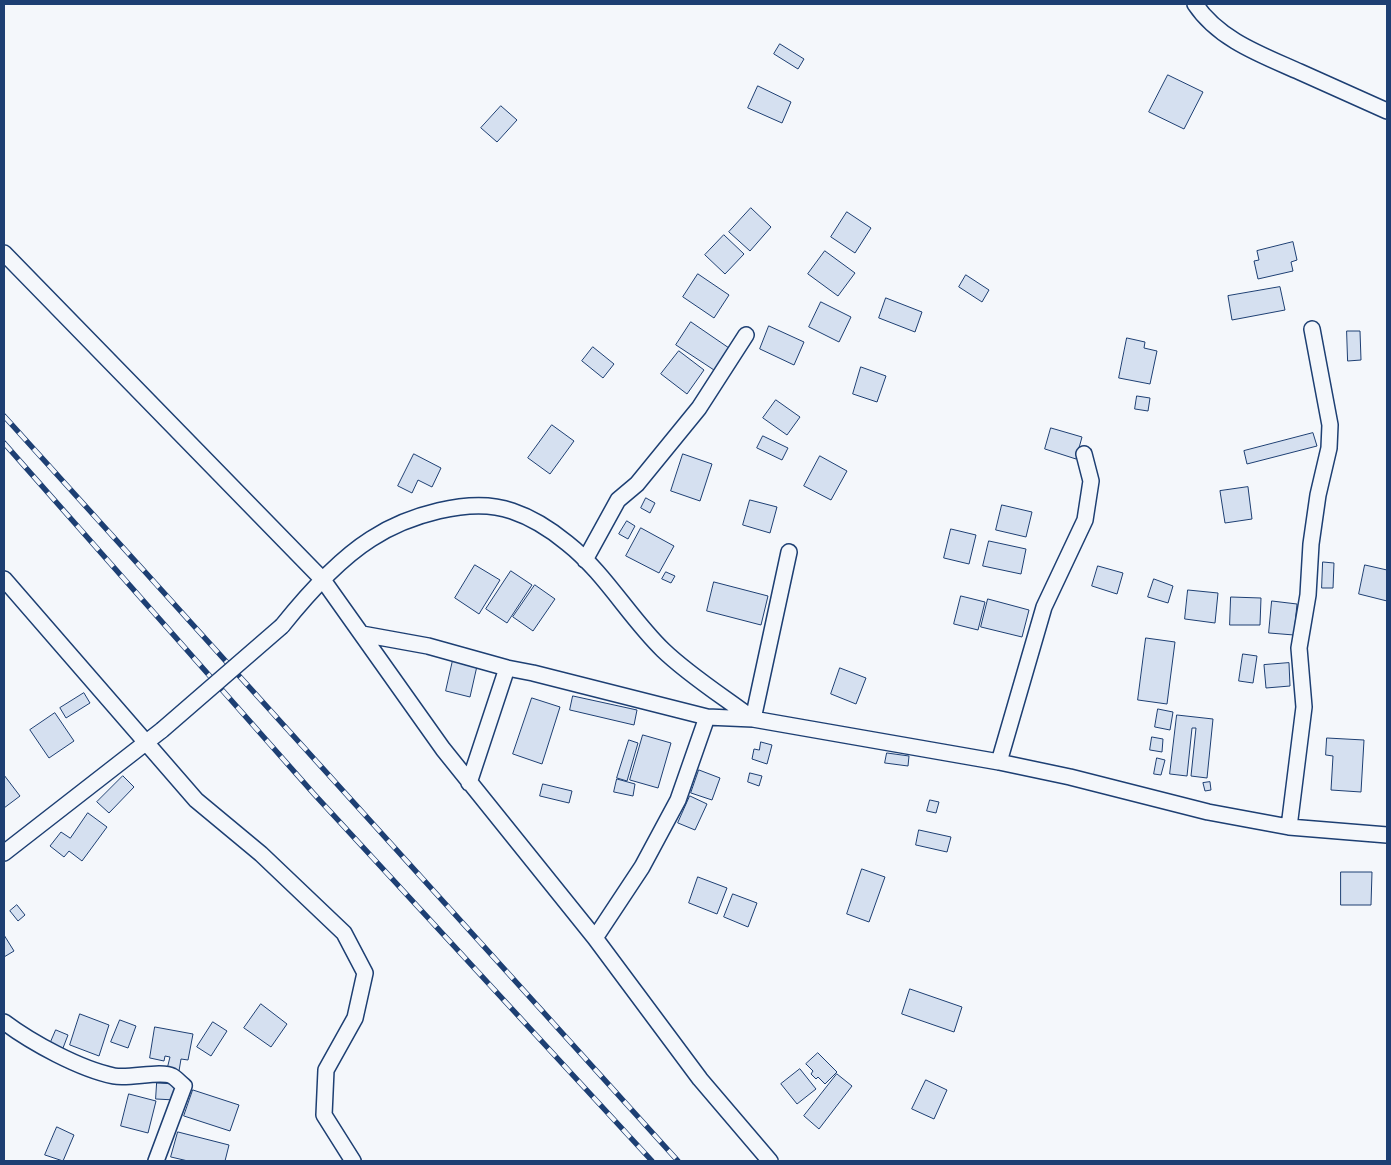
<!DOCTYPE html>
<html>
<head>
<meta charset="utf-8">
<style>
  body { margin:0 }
  #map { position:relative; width:1391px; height:1165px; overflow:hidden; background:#f4f7fb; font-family:"DM Sans",sans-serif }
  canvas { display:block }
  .frame { position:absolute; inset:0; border:5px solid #1d3f73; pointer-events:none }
</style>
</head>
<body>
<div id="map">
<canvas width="1391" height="1165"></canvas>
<div class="frame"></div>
</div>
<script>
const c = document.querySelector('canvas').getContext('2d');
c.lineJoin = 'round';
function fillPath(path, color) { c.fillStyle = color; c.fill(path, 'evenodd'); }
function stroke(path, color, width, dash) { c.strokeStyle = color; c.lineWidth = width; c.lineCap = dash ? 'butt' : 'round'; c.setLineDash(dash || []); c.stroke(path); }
const building = new Path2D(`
  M 780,44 L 804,59 L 798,69 L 774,54 Z
  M 1168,75 L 1203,92 L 1184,129 L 1149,112 Z
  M 758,86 L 791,102 L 782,123 L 748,108 Z
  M 501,106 L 517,120 L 497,142 L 481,128 Z
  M 751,208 L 771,227 L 750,251 L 729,232 Z
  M 847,212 L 871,228 L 855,253 L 831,237 Z
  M 724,235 L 744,254 L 725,274 L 705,255 Z
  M 1293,242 L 1297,260 L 1291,262 L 1293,271 L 1258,279 L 1254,261 L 1259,260 L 1257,251 Z
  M 825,251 L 855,273 L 838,296 L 808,274 Z
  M 698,274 L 729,295 L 714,318 L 683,297 Z
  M 966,275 L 989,290 L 982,302 L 959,287 Z
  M 1280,287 L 1285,310 L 1232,320 L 1228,296 Z
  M 886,298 L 922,312 L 915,332 L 879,318 Z
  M 821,302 L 851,317 L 839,342 L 809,327 Z
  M 691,322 L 729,348 L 714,370 L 676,345 Z
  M 769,326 L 804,342 L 794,365 L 760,349 Z
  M 1347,331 L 1360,331 L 1361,360 L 1348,361 Z
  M 1127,338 L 1145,342 L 1144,348 L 1157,351 L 1150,384 L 1119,378 Z
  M 593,347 L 614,364 L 603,378 L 582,361 Z
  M 679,351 L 704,370 L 687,394 L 661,374 Z
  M 861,367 L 886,376 L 877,402 L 853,394 Z
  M 1137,396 L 1150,398 L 1148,411 L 1135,409 Z
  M 776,400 L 800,417 L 787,435 L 763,418 Z
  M 552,425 L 574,441 L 550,474 L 528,458 Z
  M 1051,428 L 1082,437 L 1076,459 L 1045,449 Z
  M 1313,433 L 1317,446 L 1247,464 L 1244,451 Z
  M 763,436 L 788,448 L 782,460 L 757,448 Z
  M 414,454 L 441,468 L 432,487 L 418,480 L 412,493 L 398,486 Z
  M 683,454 L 712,464 L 700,501 L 671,491 Z
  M 820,456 L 847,471 L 831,500 L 804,486 Z
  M 1248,487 L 1252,519 L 1225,523 L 1220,491 Z
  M 646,498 L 655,503 L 650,513 L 641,508 Z
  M 750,500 L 777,507 L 770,533 L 743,525 Z
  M 1002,505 L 1032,512 L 1026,537 L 996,530 Z
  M 627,521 L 635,526 L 628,539 L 619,534 Z
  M 641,528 L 674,546 L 659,573 L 626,556 Z
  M 951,529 L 976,535 L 969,564 L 944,558 Z
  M 989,541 L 1026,549 L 1021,574 L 983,566 Z
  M 1323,562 L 1334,563 L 1333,588 L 1322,588 Z
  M 475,565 L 500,580 L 479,614 L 455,598 Z
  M 1365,565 L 1387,570 L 1387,601 L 1359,594 Z
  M 1098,566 L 1123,573 L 1117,594 L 1092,586 Z
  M 511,571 L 532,585 L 507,623 L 486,609 Z
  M 666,572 L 675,576 L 671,583 L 662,579 Z
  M 1154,579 L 1173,586 L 1168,603 L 1148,597 Z
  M 714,582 L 768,596 L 761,625 L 707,611 Z
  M 535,585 L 555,599 L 533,631 L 513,617 Z
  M 1188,590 L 1218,593 L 1215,623 L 1185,619 Z
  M 961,596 L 985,602 L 978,630 L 954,624 Z
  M 1231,597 L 1261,598 L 1260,625 L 1230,625 Z
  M 988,599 L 1029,610 L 1022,637 L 981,627 Z
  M 1272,601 L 1297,604 L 1294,635 L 1269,633 Z
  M 1146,638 L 1175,642 L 1167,704 L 1138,700 Z
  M 1243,654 L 1257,656 L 1253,683 L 1239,681 Z
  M 453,660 L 477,666 L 470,697 L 446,691 Z
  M 1289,663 L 1290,686 L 1266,688 L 1264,665 Z
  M 840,668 L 866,678 L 856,704 L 831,694 Z
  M 84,693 L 90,703 L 66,718 L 60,708 Z
  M 573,696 L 637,710 L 634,725 L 570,710 Z
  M 532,698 L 560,707 L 542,764 L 513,754 Z
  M 1158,709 L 1173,712 L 1170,730 L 1155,727 Z
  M 55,713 L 74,741 L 49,758 L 30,730 Z
  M 1177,715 L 1213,719 L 1207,778 L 1191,776 L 1196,728 L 1192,728 L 1187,776 L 1170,774 Z
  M 643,735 L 671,743 L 658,788 L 630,780 Z
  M 1152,737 L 1163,739 L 1162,752 L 1150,750 Z
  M 1327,738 L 1364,740 L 1361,792 L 1331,790 L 1333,756 L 1326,755 Z
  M 629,740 L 638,743 L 627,781 L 617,778 Z
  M 761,742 L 772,745 L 767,764 L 752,759 L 754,749 L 759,750 Z
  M 887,753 L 909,756 L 908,766 L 885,763 Z
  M 1157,758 L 1165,760 L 1161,775 L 1154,774 Z
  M 699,770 L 720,778 L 712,800 L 691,793 Z
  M 750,773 L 762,776 L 759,786 L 748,782 Z
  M 4,775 L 20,796 L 4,808 Z
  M 123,776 L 134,787 L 109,813 L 97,802 Z
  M 617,779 L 635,784 L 633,796 L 614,792 Z
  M 1210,782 L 1211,790 L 1205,791 L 1203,783 Z
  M 543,784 L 572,791 L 569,803 L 540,796 Z
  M 690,796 L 707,804 L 695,830 L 678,823 Z
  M 930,800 L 939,802 L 936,813 L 927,811 Z
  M 88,813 L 107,827 L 82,861 L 69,851 L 64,857 L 50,846 L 61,832 L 70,838 Z
  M 919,830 L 951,837 L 947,852 L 916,845 Z
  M 862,869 L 885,877 L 869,922 L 847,914 Z
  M 1341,872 L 1372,872 L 1371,905 L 1341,905 Z
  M 698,877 L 727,888 L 717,914 L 689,903 Z
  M 733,894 L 757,903 L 748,927 L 724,917 Z
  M 17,905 L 25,915 L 18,921 L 10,911 Z
  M 4,935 L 14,951 L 4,957 Z
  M 910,989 L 962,1007 L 954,1032 L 902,1014 Z
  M 261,1004 L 287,1024 L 271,1047 L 244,1028 Z
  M 80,1014 L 109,1025 L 99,1056 L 70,1045 Z
  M 120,1020 L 136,1026 L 128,1048 L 111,1042 Z
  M 213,1022 L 227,1031 L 211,1056 L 197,1047 Z
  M 155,1027 L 193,1034 L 188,1060 L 181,1059 L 179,1071 L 167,1069 L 170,1057 L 165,1056 L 164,1061 L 150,1058 Z
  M 56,1030 L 68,1035 L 63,1048 L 50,1044 Z
  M 818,1053 L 837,1072 L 825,1084 L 818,1077 L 816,1079 L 811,1074 L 813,1071 L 806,1064 Z
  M 800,1069 L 816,1089 L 797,1104 L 781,1084 Z
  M 837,1074 L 852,1086 L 819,1129 L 804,1116 Z
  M 926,1080 L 947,1090 L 934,1119 L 912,1109 Z
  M 157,1083 L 177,1084 L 175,1100 L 156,1099 Z
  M 193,1090 L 239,1105 L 230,1131 L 184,1116 Z
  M 129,1094 L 156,1101 L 148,1133 L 121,1126 Z
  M 57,1127 L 74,1135 L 63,1161 L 45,1155 Z
  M 178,1132 L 229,1145 L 225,1161 L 188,1161 L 171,1157 Z`);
fillPath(building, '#d5e0f0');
stroke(building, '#1d3f73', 1);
const street = new Path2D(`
  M 1195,4 C 1219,40 1262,55 1300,72 C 1329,85 1358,98 1387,111
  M 4,253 L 323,580 L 443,749 L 595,938 L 700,1079 L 770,1161
  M 585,560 L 618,500 L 637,484 L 699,408 L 746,335
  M 4,579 L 196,800 L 261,854 L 344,933 L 365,973 L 355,1018 L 326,1070 L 324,1115 L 353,1161
  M 282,626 C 306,596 338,560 371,539 C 406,516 470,496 512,511 C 533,518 550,529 567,543 C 605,573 629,617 663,650 C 690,676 724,697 753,719 L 789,552
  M 362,634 L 428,646 L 507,668 L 533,673 L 707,717 L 753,719 L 999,762 L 1070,777 L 1208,812 L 1289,827 L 1387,835
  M 999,762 L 1044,607 L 1085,520 L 1091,481 L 1084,454
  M 469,783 L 507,668
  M 1289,827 L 1304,707 L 1299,648 L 1308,595 L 1311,544 L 1318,495 L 1329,448 L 1330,425 L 1312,329
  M 4,853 L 162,730
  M 595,938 L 642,867 L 678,800 L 707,717
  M 4,1022 C 32,1043 80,1069 114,1076 C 130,1079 161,1070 172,1076 C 176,1078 180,1083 184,1086 L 156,1161`);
stroke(street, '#1d3f73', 18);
stroke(street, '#f4f7fb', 15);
const rail = new Path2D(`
  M 4,416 L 678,1161
  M 4,443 L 314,794 L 652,1161`);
stroke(rail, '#1d3f73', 5.5);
stroke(rail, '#f4f7fb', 4, [11]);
const streetBridge = new Path2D(`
  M 162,730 L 282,626`);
stroke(streetBridge, '#1d3f73', 18, []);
stroke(streetBridge, '#f4f7fb', 15);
</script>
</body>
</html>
